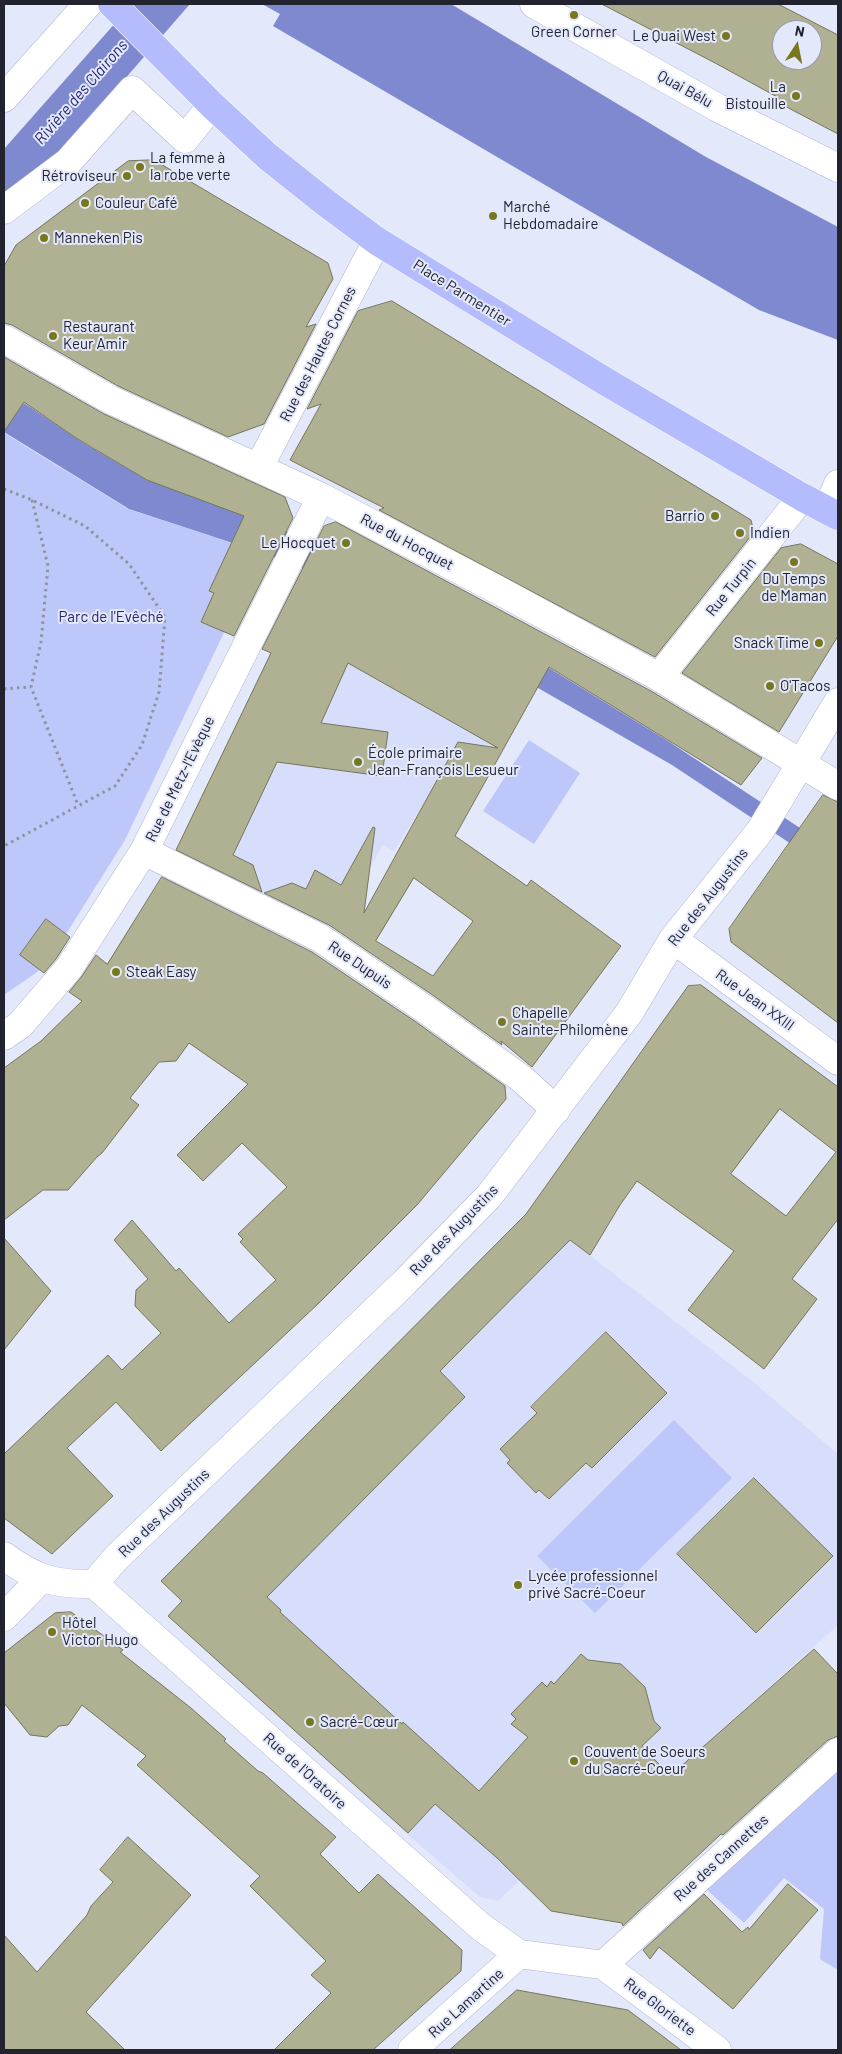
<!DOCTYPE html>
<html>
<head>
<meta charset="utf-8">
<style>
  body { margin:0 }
  #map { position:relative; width:842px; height:2054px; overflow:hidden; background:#e4e8fb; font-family:Barlow,sans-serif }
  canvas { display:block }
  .frame { position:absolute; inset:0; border:5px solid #21242f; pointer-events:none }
  .north { position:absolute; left:772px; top:20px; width:50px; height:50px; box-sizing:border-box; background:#e4e8fb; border:1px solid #969aa9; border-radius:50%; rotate:11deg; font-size:14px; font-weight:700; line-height:20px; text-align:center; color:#21242f }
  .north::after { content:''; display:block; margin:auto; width:18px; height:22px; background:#78771e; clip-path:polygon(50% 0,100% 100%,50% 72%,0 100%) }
</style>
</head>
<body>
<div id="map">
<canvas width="842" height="2054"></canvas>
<div class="frame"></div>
<div class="north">N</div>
</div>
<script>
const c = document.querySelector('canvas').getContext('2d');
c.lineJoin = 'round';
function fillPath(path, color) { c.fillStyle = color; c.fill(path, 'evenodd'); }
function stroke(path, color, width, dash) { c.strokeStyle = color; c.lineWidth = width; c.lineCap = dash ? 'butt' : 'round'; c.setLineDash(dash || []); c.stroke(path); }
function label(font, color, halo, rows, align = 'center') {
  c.font = font + ' Barlow,sans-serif'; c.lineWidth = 4; c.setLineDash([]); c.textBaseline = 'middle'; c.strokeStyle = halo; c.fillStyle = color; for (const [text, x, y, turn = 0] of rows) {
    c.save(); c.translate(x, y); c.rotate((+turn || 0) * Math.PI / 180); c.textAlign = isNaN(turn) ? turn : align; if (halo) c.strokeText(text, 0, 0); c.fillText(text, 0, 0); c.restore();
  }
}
fillPath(new Path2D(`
  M 285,622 L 496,685 L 528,704 L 463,822 L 425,802 L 394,851 L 383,845 L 351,902 L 344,899 L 327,929 L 179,858 L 176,850 Z
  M 526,1214 L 570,1240 L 752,1381 L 838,1454 L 838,1625 L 670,1776 L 552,1850 L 498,1901 L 480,1897 L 407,1834 L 168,1616 L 226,1555 L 206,1536 Z`), '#d7defc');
fillPath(new Path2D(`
  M 4,433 L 128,509 L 262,553 L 125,840 L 66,934 L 40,970 L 4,995 Z
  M 529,740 L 580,773 L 534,844 L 483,811 Z
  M 674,1420 L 732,1478 L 595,1613 L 537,1556 Z
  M 838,1771 L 838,1970 L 820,1959 L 824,1909 L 784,1878 L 744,1923 L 706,1889 Z`), '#bdc7f9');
fillPath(new Path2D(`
  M 132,4 L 190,4 L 96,112 L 44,167 L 4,196 L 4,149 Z
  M 262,4 L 451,4 L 706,157 L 838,227 L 838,340 L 759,310 L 273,26 L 280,14 Z
  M 4,400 L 19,409 L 24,403 L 82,442 L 147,480 L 273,524 L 536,660 L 668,741 L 838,853 L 838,875 L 672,765 L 505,669 L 310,571 L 260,552 L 129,509 L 4,432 Z`), '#7e89cf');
const building = new Path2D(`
  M 602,4 L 778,4 L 838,35 L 838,134 L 777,102 L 779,98 L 717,64 ZM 782,30 L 812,30 L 812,60 L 782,60 Z
  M 154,160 L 328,263 L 333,279 L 306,327 L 316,324 L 264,424 L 228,437 L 118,386 L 12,325 L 4,323 L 4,266 L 16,245 L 128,161 Z
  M 392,301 L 751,520 L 754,532 L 655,657 L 379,510 L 384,508 L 290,460 L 321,404 L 307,409 L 358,311 Z
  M 4,357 L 104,414 L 285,497 L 293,518 L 234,636 L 201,622 L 214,593 L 209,591 L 244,516 L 147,480 L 76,438 L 24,402 L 4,432 Z
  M 336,522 L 651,691 L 762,758 L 741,785 L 549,667 L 455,836 L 527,886 L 531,880 L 621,946 L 532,1067 L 501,1041 L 502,1045 L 434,996 L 329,925 L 264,893 L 292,883 L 306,889 L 315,870 L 341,885 L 373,827 L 375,828 L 364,913 L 458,742 L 498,748 L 348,663 L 321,723 L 388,732 L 382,776 L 277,762 L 233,855 L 253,865 L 262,892 L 176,850 L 271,653 L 262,649 L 324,526 ZM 414,878 L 473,921 L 433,976 L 376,941 Z
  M 801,544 L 838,564 L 838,636 L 779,732 L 682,673 L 781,548 Z
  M 823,795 L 838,802 L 838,1023 L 731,942 L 729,929 Z
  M 162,877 L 312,952 L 416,1022 L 505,1086 L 506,1099 L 417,1205 L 320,1302 L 161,1451 L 116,1402 L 67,1448 L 113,1496 L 52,1554 L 4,1518 L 4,1454 L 108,1355 L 122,1370 L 161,1333 L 135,1306 L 136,1290 L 148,1279 L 114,1240 L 132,1220 L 176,1271 L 179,1268 L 229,1323 L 276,1280 L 240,1242 L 243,1239 L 238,1234 L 287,1187 L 242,1143 L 203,1181 L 177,1155 L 248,1084 L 189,1043 L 176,1061 L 159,1062 L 130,1098 L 139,1105 L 102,1153 L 97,1157 L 68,1190 L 43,1190 L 4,1220 L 4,1068 L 41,1041 L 82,1001 L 69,992 L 82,976 L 96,955 L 107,964 Z
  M 46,919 L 70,937 L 56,959 L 44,973 L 20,955 Z
  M 701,985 L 838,1087 L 838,1219 L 792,1279 L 817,1299 L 764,1369 L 688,1310 L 734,1251 L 637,1181 L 620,1205 L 590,1255 L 570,1240 L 440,1371 L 465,1397 L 267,1597 L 281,1610 L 280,1612 L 402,1724 L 403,1722 L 479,1791 L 528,1737 L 511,1724 L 516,1719 L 511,1714 L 542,1682 L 547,1687 L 551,1681 L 554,1684 L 581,1654 L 588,1660 L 621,1664 L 645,1687 L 654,1721 L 661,1728 L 642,1746 L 670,1776 L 814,1649 L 838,1674 L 838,1736 L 828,1740 L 723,1835 L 721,1834 L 623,1926 L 622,1923 L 551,1911 L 496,1857 L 435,1804 L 408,1833 L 168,1616 L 182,1601 L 161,1581 L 526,1214 L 688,986 ZM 780,1109 L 836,1152 L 786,1216 L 731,1174 Z
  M 4,1238 L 51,1291 L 4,1350 Z
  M 606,1332 L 667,1393 L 592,1468 L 586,1463 L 549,1499 L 539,1490 L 536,1493 L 507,1463 L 510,1460 L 500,1449 L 537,1413 L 531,1407 Z
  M 754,1478 L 833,1556 L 756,1633 L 677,1554 Z
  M 71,1612 L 123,1650 L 120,1652 L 191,1708 L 226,1739 L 224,1741 L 258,1771 L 263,1773 L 336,1837 L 320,1854 L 359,1893 L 378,1874 L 462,1950 L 461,1971 L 373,2050 L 274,2050 L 331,1993 L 311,1975 L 326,1961 L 250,1886 L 260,1876 L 137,1765 L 146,1756 L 82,1705 L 68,1725 L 59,1726 L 47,1737 L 30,1735 L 4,1703 L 4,1653 L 55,1613 Z
  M 128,1837 L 191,1895 L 86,2012 L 125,2050 L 4,2050 L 4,1935 L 37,1972 L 87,1915 L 91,1906 L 113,1882 L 100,1870 Z
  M 788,1884 L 818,1910 L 733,2009 L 659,1947 L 650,1959 L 643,1950 L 704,1894 L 742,1932 L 748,1927 L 749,1929 Z
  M 517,1990 L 628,2010 L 681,2050 L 450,2050 Z`);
fillPath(building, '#b0b192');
stroke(building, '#757659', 1);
const minor = new Path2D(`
  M 534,4 L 718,108 L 838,168
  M 4,98 L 88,4
  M 4,210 L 68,162 L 132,90 L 185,139 L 212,105
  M 4,339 L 111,400 L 321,497 L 496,589 L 659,677 L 838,786
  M 259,467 L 377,241
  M 827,510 L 838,484
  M 659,677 L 802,497
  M 144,851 L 320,938 L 425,1009 L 522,1079 L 556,1110
  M 673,939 L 838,1061
  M 4,1036 L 20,1025 L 69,968 L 144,851 L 321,497
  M 4,1556 C 35,1579 56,1585 94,1584
  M 94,1584 L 116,1558 L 404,1283 L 489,1196 L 629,1013 L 673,939 L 760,831 L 838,702
  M 94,1584 L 481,1927 L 519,1954 L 603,1965 L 717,2050
  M 4,1617 L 42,1578
  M 603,1965 L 838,1752
  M 412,2050 L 519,1954`);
const major = new Path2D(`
  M 112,4 L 212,105 L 267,156 L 326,203 L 377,241 L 603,380 L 802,497 L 838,516`);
stroke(minor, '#aeb4d2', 29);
stroke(major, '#fff', 29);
stroke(new Path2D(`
  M 4,489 L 32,500 L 85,526 L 129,564 L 165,617 L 159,692 L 142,745 L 115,786 L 4,846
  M 32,500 L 48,566 L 41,642 L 31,687 L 78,805
  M 4,689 L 31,687`), '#8e92a1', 3, [2.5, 4]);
stroke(minor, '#fff', 28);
stroke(major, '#b4bcfe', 28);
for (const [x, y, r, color] of [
  [574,15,5,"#78771e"],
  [726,36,5,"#78771e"],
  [796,96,5,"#78771e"],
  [140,167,5,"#78771e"],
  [127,176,5,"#78771e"],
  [85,203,5,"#78771e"],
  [493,216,5,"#78771e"],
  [44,238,5,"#78771e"],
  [53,336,5,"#78771e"],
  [715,516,5,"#78771e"],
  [740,533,5,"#78771e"],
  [346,543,5,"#78771e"],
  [794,562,5,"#78771e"],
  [819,643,5,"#78771e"],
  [770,686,5,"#78771e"],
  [358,762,5,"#78771e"],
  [116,972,5,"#78771e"],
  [502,1022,5,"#78771e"],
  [518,1585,5,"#78771e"],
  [52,1632,5,"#78771e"],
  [310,1722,5,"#78771e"],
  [574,1761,5,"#78771e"]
]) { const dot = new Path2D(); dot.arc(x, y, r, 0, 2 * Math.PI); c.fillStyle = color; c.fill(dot); stroke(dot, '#e4e8fb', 2); }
label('15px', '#21242f', '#e4e8fb', [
  ["Green Corner",574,32,"center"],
  ["Le Quai West",716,36,"right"],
  ["La",786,87,"right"],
  ["Bistouille",786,104,"right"],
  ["La femme à",150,158],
  ["la robe verte",150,175],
  ["Rétroviseur",117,176,"right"],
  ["Couleur Café",95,203],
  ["Marché",503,207],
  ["Hebdomadaire",503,224],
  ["Manneken Pis",54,238],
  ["Restaurant",63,327],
  ["Keur Amir",63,344],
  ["Barrio",705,516,"right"],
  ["Indien",750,533],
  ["Le Hocquet",336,543,"right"],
  ["Du Temps",794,579,"center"],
  ["de Maman",794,596,"center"],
  ["Snack Time",809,643,"right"],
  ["O'Tacos",780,686],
  ["École primaire",368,753],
  ["Jean-François Lesueur",368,770],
  ["Steak Easy",126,972],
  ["Chapelle",512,1013],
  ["Sainte-Philomène",512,1030],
  ["Lycée professionnel",528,1576],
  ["privé Sacré-Coeur",528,1593],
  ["Hôtel",62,1623],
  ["Victor Hugo",62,1640],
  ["Sacré-Cœur",320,1722],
  ["Couvent de Soeurs",584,1752],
  ["du Sacré-Coeur",584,1769]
], 'left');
label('15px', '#21242f', '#e4e8fb', [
  ["Quai Bélu",685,89,29],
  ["Place Parmentier",462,293,32],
  ["Rue des Hautes Cornes",318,354,-63],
  ["Rue du Hocquet",407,542,28],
  ["Rue Turpin",731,587,-51],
  ["Rue de Metz-l'Evèque",180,779,-64],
  ["Rue des Augustins",708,897,-52],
  ["Rue Dupuis",360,965,34],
  ["Rue Jean XXIII",755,1000,36],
  ["Rue des Augustins",454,1230,-46],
  ["Rue des Augustins",164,1513,-44],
  ["Rue de l'Oratoire",305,1771,42],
  ["Rue des Cannettes",721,1858,-42],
  ["Rue Lamartine",466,2003,-42],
  ["Rue Gloriette",660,2007,37]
]);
label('15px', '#242374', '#e4e8fb', [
  ["Parc de l'Evêché",111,617]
]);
label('italic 16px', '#242374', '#e4e8fb', [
  ["Rivière des Clairons",81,92,-49]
]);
</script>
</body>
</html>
